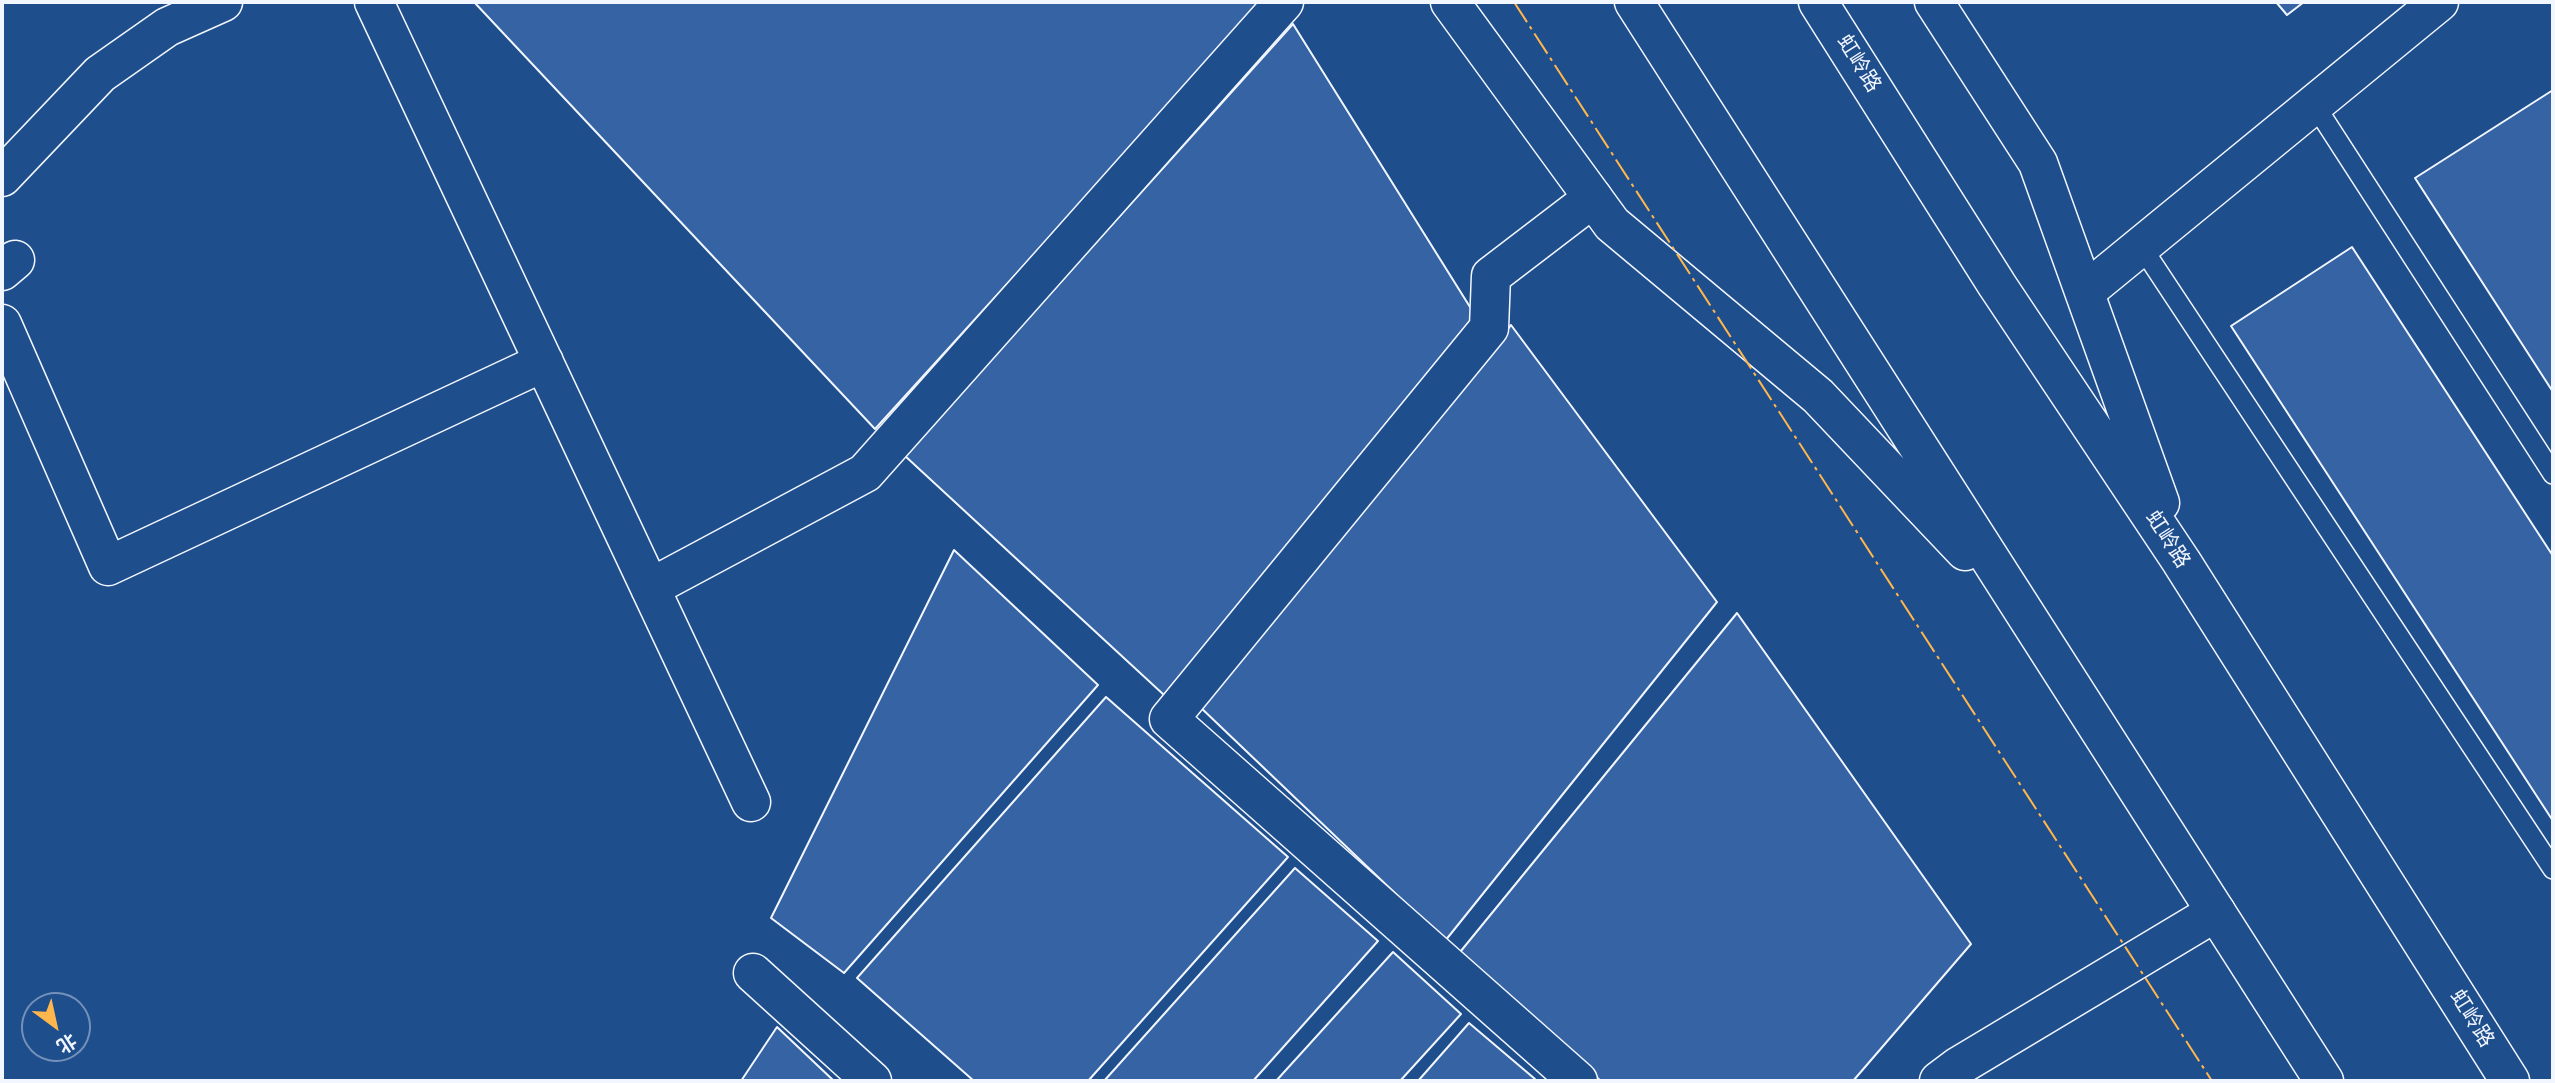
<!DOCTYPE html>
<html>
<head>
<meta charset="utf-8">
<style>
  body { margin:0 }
  #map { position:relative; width:2555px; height:1083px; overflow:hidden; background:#1f4e8c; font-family:"Times New Roman","Noto Sans SC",serif }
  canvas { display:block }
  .frame { position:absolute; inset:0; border:4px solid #f2f6ff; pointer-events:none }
  .north { position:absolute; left:21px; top:992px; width:70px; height:70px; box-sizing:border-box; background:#1f4e8c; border:2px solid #7391ba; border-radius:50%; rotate:147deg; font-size:19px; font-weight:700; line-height:28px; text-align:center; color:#f2f6ff }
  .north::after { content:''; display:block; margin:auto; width:24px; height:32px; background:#ffb74d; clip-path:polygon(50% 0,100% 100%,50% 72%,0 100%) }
</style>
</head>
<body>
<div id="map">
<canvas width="2555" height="1083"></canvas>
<div class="frame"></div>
<div class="north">北</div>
</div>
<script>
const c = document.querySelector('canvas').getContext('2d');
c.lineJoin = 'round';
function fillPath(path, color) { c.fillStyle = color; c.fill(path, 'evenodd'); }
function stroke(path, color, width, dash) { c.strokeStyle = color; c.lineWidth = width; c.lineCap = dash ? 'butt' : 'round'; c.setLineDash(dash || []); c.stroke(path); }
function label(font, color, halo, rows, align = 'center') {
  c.font = font + ' "Times New Roman","Noto Sans SC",serif'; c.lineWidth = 5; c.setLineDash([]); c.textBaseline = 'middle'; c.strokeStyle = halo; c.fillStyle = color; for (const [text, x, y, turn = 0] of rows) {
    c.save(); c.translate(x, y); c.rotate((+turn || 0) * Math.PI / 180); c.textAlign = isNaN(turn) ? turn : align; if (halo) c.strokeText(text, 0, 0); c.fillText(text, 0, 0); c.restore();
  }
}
const building = new Path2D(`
  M 474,2 L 1264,2 L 875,429 Z
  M 2276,2 L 2304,2 L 2287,15 Z
  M 1293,24 L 1475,315 L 1164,695 L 904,455 Z
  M 2553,90 L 2553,392 L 2415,178 Z
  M 2352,247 L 2553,556 L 2553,821 L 2231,326 Z
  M 1511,325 L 1717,602 L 1445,941 L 1198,705 Z
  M 954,550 L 1098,685 L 844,973 L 771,918 Z
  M 1737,613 L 1971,944 L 1853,1081 L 1601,1081 L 1456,957 Z
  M 1106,697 L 1288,857 L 1088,1081 L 974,1081 L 857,978 Z
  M 1295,868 L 1378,941 L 1253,1081 L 1104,1081 Z
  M 1393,952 L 1461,1014 L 1400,1081 L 1276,1081 Z
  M 1469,1023 L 1535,1079 L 1533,1081 L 1418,1081 Z
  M 777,1027 L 834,1081 L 741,1081 Z`);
fillPath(building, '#3563a3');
stroke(building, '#f2f6ff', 2);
const lane = new Path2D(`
  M 2314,104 L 2553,474
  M 2141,246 L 2553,869`);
const street = new Path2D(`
  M 374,2 L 751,802
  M 2,177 L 100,74 L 167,27 L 223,2
  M 2,271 L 15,260
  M 2,324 L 108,566 L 544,362
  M 650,588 L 865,473 L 1284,2
  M 753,973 L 872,1081
  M 1578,1081 L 1169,719 L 1489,328 L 1491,276 L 1593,198
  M 1939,1081 L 1959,1066 L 2216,912`);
const secondary = new Path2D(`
  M 2085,292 L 2439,2`);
const primary = new Path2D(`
  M 1450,2 L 1612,224 L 1818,396 L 1965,551
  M 1634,2 L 2324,1081
  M 1818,2 L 1997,285 L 2181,561 L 2510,1081
  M 1934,2 L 2038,163 L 2160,503`);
stroke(lane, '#f2f6ff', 22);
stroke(street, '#f2f6ff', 41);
stroke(secondary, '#f2f6ff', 41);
stroke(primary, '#f2f6ff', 41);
stroke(lane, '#1f4e8c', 19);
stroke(street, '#1f4e8c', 38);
stroke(secondary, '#1f4e8c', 38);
stroke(primary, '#1f4e8c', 38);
stroke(new Path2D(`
  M 1514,2 L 2212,1081`), '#ffb74d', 2, [24, 5, 3.5, 5]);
label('21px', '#f2f6ff', '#1f4e8c', [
  ["虹岭路",1858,64,58],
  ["虹岭路",2167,540,57],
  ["虹岭路",2471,1019,58]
]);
</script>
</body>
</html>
